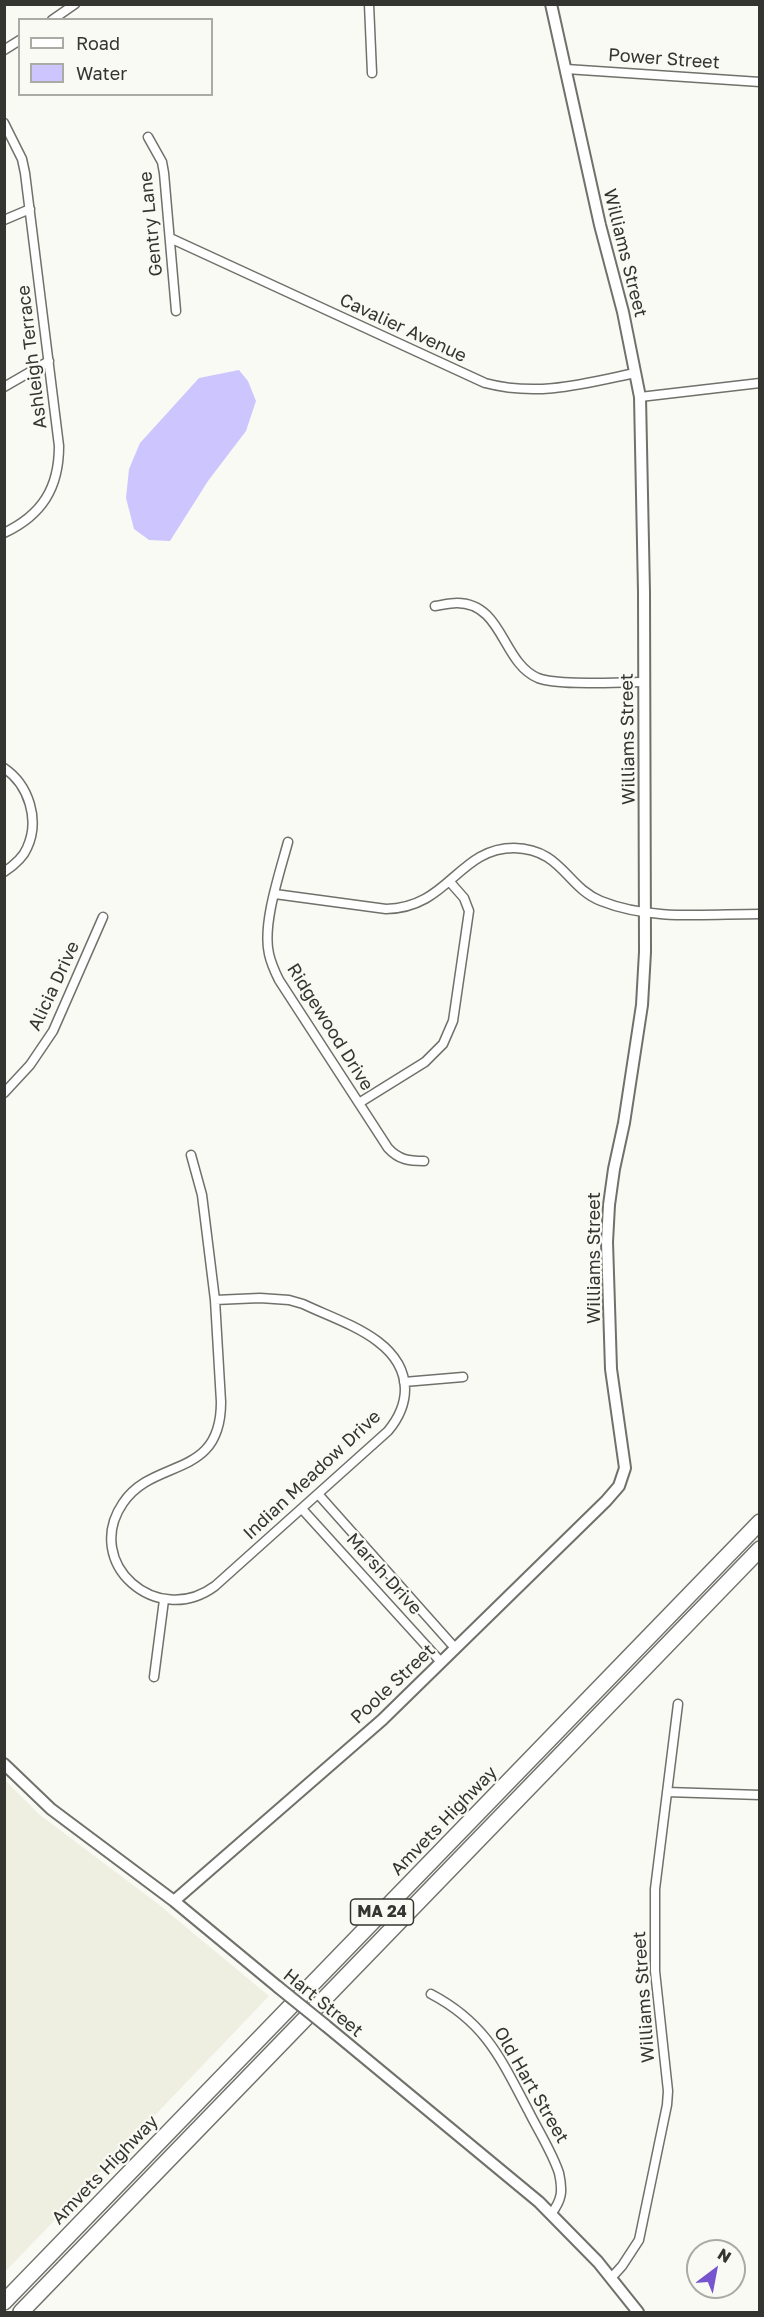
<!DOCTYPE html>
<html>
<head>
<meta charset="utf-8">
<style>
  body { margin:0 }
  #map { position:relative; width:764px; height:2317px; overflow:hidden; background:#fafaf4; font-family:"Golos Text",sans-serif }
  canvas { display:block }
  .frame { position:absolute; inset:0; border:6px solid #343431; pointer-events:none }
  .legend { position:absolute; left:18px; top:18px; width:195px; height:78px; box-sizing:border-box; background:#fafaf4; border:2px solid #ababa6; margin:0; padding:8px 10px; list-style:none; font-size:18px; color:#343431 }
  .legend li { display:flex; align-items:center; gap:12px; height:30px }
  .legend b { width:30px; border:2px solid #ababa6 }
  .north { position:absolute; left:686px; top:2239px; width:60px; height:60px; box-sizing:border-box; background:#fafaf4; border:2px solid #ababa6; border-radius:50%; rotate:32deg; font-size:16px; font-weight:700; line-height:24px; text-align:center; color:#343431 }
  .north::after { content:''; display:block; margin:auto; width:21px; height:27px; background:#7655cf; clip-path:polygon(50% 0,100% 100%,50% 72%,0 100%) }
</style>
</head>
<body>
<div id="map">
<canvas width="764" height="2317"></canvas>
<div class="frame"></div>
<ul class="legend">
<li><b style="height:8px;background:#fff"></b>Road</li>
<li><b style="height:16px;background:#cdc5fd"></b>Water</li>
</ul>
<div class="north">N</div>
</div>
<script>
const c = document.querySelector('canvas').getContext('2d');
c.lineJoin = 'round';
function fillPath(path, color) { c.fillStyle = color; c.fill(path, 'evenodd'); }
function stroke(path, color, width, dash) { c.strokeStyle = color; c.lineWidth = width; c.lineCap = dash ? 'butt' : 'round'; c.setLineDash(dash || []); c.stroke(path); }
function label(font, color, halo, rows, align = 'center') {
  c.font = font + ' "Golos Text",sans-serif'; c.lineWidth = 4.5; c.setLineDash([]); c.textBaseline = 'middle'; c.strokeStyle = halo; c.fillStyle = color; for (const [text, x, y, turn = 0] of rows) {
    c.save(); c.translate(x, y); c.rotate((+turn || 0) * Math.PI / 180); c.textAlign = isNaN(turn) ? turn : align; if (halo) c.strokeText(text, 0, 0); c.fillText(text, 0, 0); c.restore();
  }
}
fillPath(new Path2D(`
  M 5,1780 L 40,1815 L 157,1903 L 269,1996 L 5,2272 Z`), '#eeefe1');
fillPath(new Path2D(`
  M 239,370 L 248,381 L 256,401 L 246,431 L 208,481 L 170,541 L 149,540 L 134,529 L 126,498 L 129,469 L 140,443 L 199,378 Z`), '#cdc5fd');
const minor = new Path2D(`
  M 369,4 L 372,73
  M 52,20 L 75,4
  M 4,50 L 20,40
  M 566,69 L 760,82
  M 4,123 L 22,159 L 25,173 L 59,446 C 59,488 42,515 4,533
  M 148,137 L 162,162 L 164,173 L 176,311
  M 4,220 L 30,209
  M 170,238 L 485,383 C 538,397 583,384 635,373
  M 4,387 L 49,361
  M 640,397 L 760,383
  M 435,606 C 442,605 450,603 457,603 C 503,603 502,663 538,678 C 559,686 619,682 644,682
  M 4,768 C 29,785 40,820 27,848 C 23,858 13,866 4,872
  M 288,842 C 280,872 262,924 269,954 C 271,963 275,972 279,980 L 388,1148 C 399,1160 409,1161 424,1161
  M 275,894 L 386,909 C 449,908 458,848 514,848 C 562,849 566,887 601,901 C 651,921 707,914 760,914
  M 4,1093 L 30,1065 L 53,1031 L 103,917
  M 359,1103 L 425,1062 L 443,1044 L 453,1021 L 469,911 L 464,898 L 450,882
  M 191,1155 L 202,1195 L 215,1300
  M 260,1298 L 289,1300 L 303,1304 C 340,1322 404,1339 405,1389 C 405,1405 398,1419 388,1431 L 215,1586 C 157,1629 82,1563 123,1503 C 154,1457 221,1480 221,1402 L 215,1300 Z
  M 404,1382 L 463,1377
  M 318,1494 L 455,1648
  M 302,1509 L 441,1662
  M 154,1677 L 164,1600
  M 667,1792 L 760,1795
  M 431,1994 C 486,2023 501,2059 529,2112 C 539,2132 552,2152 559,2173 C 563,2191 562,2200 551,2214
  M 612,2277 L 622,2266 L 639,2240 L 667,2105 L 668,2091 L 655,1971 L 655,1889 L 678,1704`);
const tertiary = new Path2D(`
  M 4,1764 L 51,1809 L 174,1901 L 278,1987
  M 174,1901 L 382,1720 L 606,1501 L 619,1486 L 625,1468 L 611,1369 L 607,1242 L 609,1205 L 614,1169 L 624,1123 L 642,1005 L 645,952 L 644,592 L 640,397 L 623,312 L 600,225 L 551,4
  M 325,2025 L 539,2202 L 598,2262 L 638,2312`);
const motorway = new Path2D(`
  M 4,2302 L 760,1522
  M 21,2312 L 760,1549`);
stroke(minor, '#70716b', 11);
stroke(tertiary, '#70716b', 14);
stroke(motorway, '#70716b', 18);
stroke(minor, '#fff', 8);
stroke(tertiary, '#fff', 10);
stroke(motorway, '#fff', 15);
const tertiaryBridge = new Path2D(`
  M 278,1987 L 325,2025`);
stroke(tertiaryBridge, '#70716b', 14, []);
stroke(tertiaryBridge, '#fff', 10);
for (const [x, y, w] of [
  [382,1912,63]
]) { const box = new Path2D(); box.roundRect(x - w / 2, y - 13, w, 26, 4.5); c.fillStyle = '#fafaf4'; c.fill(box); stroke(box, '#343431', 1.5); }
label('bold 16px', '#343431', null, [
  ["MA 24",382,1912]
]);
label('18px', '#343431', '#fafaf4', [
  ["Power Street",664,59,4],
  ["Gentry Lane",151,224,-96],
  ["Williams Street",625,253,76],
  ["Cavalier Avenue",403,328,25],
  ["Ashleigh Terrace",32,357,-97],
  ["Williams Street",628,739,-91],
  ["Alicia Drive",54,986,-65],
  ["Ridgewood Drive",330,1027,58],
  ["Williams Street",594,1258,-90],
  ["Indian Meadow Drive",312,1475,-43],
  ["Marsh Drive",384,1574,48],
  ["Poole Street",393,1684,-43],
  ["Amvets Highway",444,1821,-46],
  ["Williams Street",644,1997,-94],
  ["Hart Street",323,2003,39],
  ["Old Hart Street",531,2085,60],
  ["Amvets Highway",105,2170,-46]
]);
</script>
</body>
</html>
